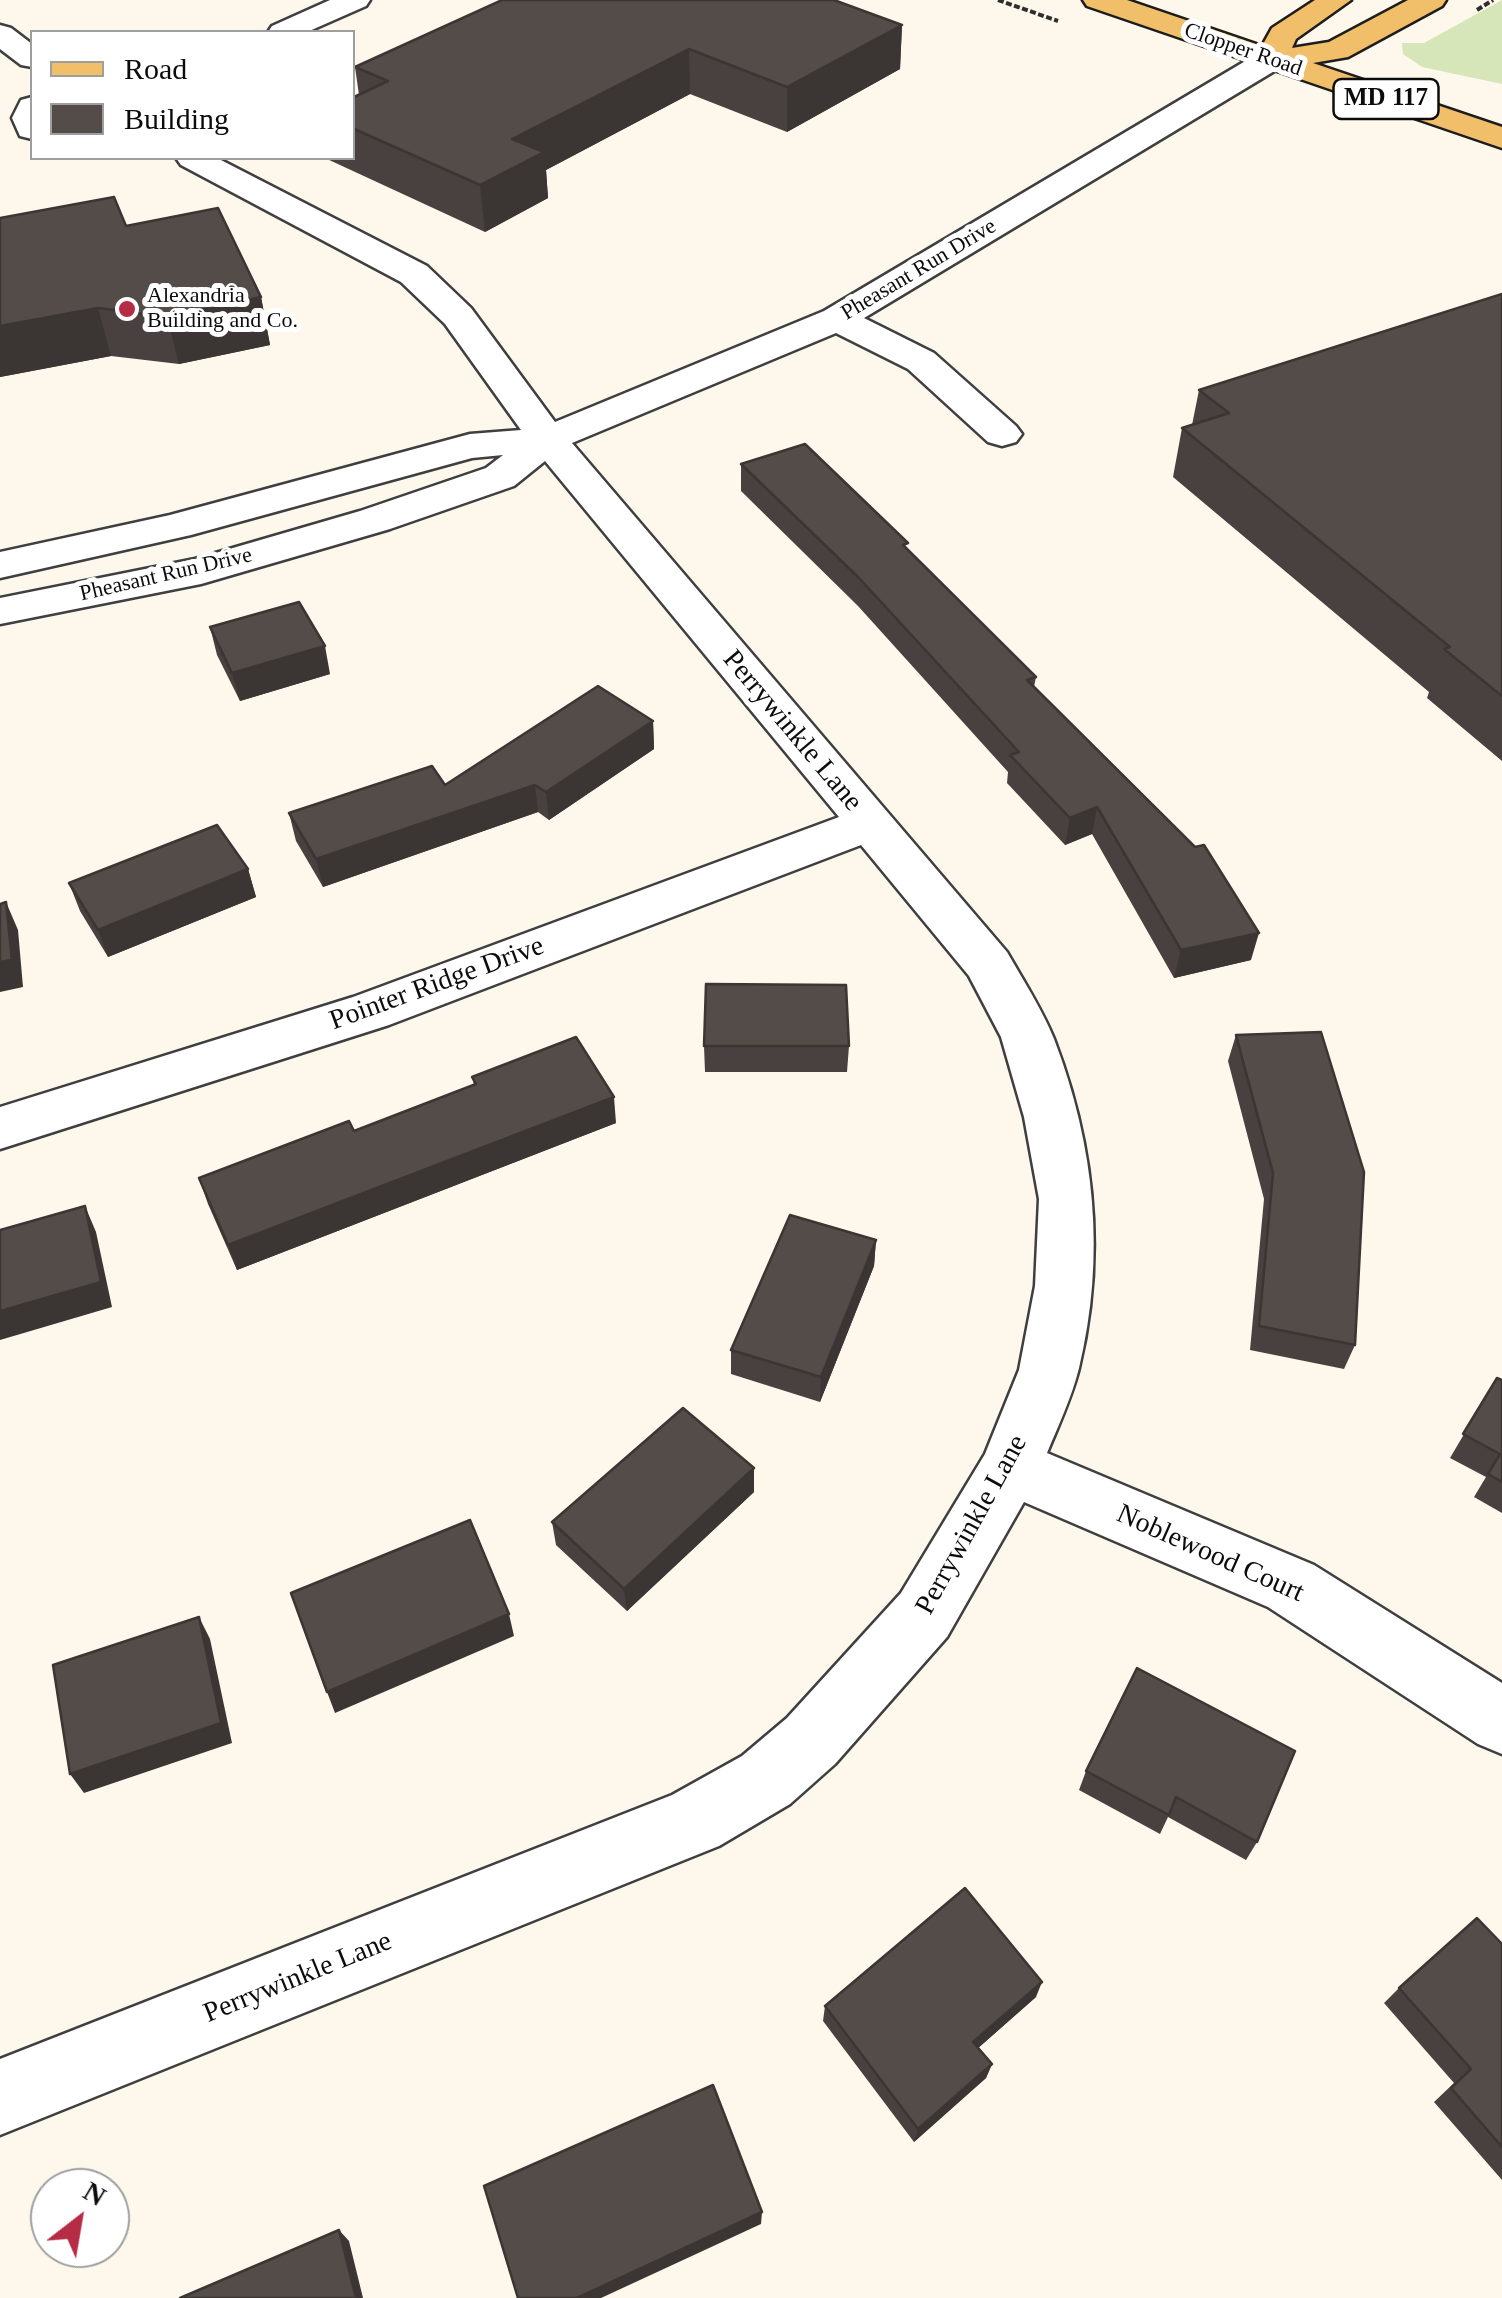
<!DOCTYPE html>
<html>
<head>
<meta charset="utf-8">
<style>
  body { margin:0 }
  #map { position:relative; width:1502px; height:2298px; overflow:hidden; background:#fef8ec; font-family:"Times New Roman",serif }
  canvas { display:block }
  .legend { position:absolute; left:30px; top:30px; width:325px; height:130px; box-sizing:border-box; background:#fff; border:2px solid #9e9e9e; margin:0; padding:12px 18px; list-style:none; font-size:30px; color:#0c0c0c }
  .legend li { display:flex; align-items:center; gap:20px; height:50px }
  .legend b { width:50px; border:2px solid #9e9e9e }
  .north { position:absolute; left:30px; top:2168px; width:100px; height:100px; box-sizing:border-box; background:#fff; border:2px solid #9e9e9e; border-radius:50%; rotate:31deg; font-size:28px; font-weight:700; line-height:40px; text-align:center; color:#0c0c0c }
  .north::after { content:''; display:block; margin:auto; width:35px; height:45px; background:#b52c44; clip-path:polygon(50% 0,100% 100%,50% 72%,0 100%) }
</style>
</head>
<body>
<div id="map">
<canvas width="1502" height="2298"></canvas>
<ul class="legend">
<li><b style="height:12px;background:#f1be69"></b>Road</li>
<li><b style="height:28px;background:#544c49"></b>Building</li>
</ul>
<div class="north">N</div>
</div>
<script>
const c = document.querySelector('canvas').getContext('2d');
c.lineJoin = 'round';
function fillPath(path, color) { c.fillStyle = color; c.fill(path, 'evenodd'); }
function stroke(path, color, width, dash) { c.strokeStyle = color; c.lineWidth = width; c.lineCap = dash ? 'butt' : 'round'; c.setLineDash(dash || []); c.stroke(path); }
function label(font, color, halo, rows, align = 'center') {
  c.font = font + ' "Times New Roman",serif'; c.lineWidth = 10; c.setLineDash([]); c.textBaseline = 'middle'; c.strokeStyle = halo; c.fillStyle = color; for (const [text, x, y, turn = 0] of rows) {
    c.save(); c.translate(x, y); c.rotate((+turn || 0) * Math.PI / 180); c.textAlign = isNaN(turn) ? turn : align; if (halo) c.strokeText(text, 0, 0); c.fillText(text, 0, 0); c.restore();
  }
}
fillPath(new Path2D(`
  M 1502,0 L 1502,84 L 1422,67 L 1403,54 L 1402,43 L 1424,43 Z`), '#d6e6b8');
const minor = new Path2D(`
  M 330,0 L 370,0 L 366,6 L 307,32 L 268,32 L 272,26 Z
  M 0,25 L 11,28 L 32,44 L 32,67 L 21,65 L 0,49 Z
  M 1270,51 L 1281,53 L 1286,60 L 1281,67 L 864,318 L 934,353 L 1016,426 L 1022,434 L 1016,442 L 1002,446 L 988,442 L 908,369 L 836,333 L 572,443 L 1007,952 C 1023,980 1042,1009 1054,1039 C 1095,1146 1106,1256 1079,1368 C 1072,1397 1058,1426 1047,1453 L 1314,1565 L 1502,1683 L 1502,1754 L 1478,1744 L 1268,1607 L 1024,1502 L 947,1637 L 835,1764 L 790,1804 L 719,1846 L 0,2135 L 0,2059 L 672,1795 L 742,1756 L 787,1718 L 901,1593 L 985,1454 L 1019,1370 L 1035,1286 L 1039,1199 L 1024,1117 L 1001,1037 L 969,976 L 861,845 L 389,1025 L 0,1149 L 0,1107 L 353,997 L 839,817 L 545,461 L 514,486 L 390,529 L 201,584 L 0,624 L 0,598 L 195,559 L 360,511 L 486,468 L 503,455 L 472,458 L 191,535 L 0,578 L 0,552 L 170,515 L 470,434 L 521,430 L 445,324 L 401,282 L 181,165 L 176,158 L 217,158 L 427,266 L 471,308 L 555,422 L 824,311 L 1259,53 Z
  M 32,97 L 32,139 L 20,136 L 12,118 L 21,100 Z`);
const major = new Path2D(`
  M 1083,0 L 1127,0 L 1262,46 L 1272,28 L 1315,0 L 1351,0 L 1296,39 L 1292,48 L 1329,42 L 1408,0 L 1446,0 L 1442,6 L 1348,57 L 1313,63 L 1502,127 L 1502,148 L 1087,6 Z`);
stroke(minor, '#3f3f3f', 5);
stroke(major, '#1d1d1d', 5);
stroke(new Path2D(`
  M 998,0 L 1058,21
  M 1477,10 L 1493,0`), '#2e2e2e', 4, [6, 2.5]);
fillPath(minor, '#fff');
fillPath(major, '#f1be69');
fillPath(new Path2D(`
  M 902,25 L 900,69 L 787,132 L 690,94 L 546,170 L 548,198 L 485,232 L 327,159 L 327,158 L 352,158 L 352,98 L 359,95 L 355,67 Z
  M 0,218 L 126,226 L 261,297 L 270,345 L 179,364 L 111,356 L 0,377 Z
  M 1502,294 L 1502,761 L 1427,698 L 1429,692 L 1173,477 L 1182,428 L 1192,425 L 1199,390 Z
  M 741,464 L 907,548 L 1036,677 L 1034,687 L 1251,960 L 1174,978 L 1092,834 L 1065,845 L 1007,783 L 1008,772 L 858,606 L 741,491 Z
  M 210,627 L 330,674 L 240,701 L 217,655 Z
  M 653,721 L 654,749 L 549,820 L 538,812 L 323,887 L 296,841 L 289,813 L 445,785 Z
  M 248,869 L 256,897 L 108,957 L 80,911 L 69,883 Z
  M 1236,1035 L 1355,1345 L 1344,1369 L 1250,1350 L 1264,1199 L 1228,1061 Z
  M 704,1046 L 849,1046 L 847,1072 L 705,1072 Z
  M 472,1077 L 616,1123 L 237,1270 L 208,1204 L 199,1178 L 354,1131 L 474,1085 Z
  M 876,1240 L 874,1266 L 820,1402 L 731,1374 L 731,1350 Z
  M 1497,1378 L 1502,1380 L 1502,1513 L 1474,1497 L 1486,1477 L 1450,1458 Z
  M 754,1468 L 754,1492 L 627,1611 L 556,1545 L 552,1522 Z
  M 1137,1668 L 1257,1842 L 1246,1860 L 1168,1817 L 1160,1834 L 1079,1790 L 1086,1771 Z
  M 1502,1944 L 1502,2180 L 1434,2102 L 1454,2083 L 1384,2003 L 1399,1988 Z
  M 1036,1997 L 978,2048 L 992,2064 L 986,2078 L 914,2142 L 823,2021 L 825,2006 Z`), '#48413f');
fillPath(new Path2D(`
  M 902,25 L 900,69 L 787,132 L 787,87 Z
  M 689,49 L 690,94 L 546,170 L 548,198 L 485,232 L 480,185 L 512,139 Z
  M 261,297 L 270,345 L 179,364 L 167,317 Z
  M 98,308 L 111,356 L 0,377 L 0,326 Z
  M 325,646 L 330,674 L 240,701 L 232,673 Z
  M 653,721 L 654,749 L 549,820 L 546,792 Z
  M 535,785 L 538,812 L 323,887 L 316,859 Z
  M 1097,807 L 1092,834 L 1065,845 L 1070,818 Z
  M 248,869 L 256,897 L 108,957 L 98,930 Z
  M 6,902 L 18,930 L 23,987 L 0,992 L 0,962 Z
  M 1259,933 L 1251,960 L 1174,978 L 1181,950 Z
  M 614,1097 L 616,1123 L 237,1270 L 228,1245 Z
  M 85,1206 L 96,1232 L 112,1307 L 0,1340 L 0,1311 Z
  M 876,1240 L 874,1266 L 820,1402 L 821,1377 Z
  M 754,1468 L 754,1492 L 627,1611 L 624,1589 Z
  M 509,1614 L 514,1636 L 335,1713 L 327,1692 Z
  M 199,1617 L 210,1639 L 232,1743 L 84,1793 L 70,1774 Z
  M 1042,1982 L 1036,1997 L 968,2057 L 973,2042 Z
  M 992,2064 L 986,2078 L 914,2142 L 918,2129 Z
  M 762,2212 L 761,2224 L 601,2298 L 577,2298 Z
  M 339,2230 L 349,2241 L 363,2298 L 356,2298 Z`), '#3b3533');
const building = new Path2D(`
  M 502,0 L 834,0 L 902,25 L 787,87 L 689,49 L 512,139 L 544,152 L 480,185 L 352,128 L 352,98 L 388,81 L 355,67 Z
  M 114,197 L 126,226 L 218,208 L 261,297 L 167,317 L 98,308 L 0,326 L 0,218 Z
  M 1502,294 L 1502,696 L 1444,649 L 1450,647 L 1182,428 L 1229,413 L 1199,390 Z
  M 805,444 L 908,543 L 903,545 L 1036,677 L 1027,680 L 1195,847 L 1204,845 L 1259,933 L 1181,950 L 1097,807 L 1070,818 L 1010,755 L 1019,752 L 859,578 L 741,464 Z
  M 299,602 L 325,646 L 232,673 L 210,627 Z
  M 598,686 L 653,721 L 546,792 L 535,785 L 316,859 L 289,813 L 432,766 L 445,785 Z
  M 217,825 L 248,869 L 98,930 L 69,883 Z
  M 6,902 L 12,960 L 0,962 L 0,904 Z
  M 706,984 L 846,985 L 849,1046 L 704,1046 Z
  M 1321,1032 L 1364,1172 L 1355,1345 L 1259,1326 L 1273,1173 L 1236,1035 Z
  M 576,1037 L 614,1097 L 228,1245 L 199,1178 L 349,1121 L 354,1131 L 476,1084 L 472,1077 Z
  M 85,1206 L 101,1282 L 0,1311 L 0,1230 Z
  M 790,1215 L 876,1240 L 821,1377 L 731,1350 Z
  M 1497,1378 L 1502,1380 L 1502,1482 L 1488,1474 L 1500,1454 L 1463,1434 Z
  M 683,1408 L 754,1468 L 624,1589 L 552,1522 Z
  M 470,1520 L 509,1614 L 327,1692 L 291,1593 Z
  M 199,1617 L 221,1723 L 70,1774 L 53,1665 Z
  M 1137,1668 L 1295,1751 L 1257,1842 L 1176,1797 L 1169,1815 L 1086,1771 Z
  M 965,1888 L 1042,1982 L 973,2042 L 992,2064 L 918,2129 L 825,2006 Z
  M 1477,1918 L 1502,1944 L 1502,2147 L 1451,2088 L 1471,2069 L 1399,1988 Z
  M 713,2085 L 762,2212 L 577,2298 L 518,2298 L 484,2186 Z
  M 339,2230 L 356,2298 L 180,2298 Z`);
fillPath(building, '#544c49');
stroke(building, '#3b3533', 2.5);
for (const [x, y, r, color] of [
  [127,309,10,"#b52c44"]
]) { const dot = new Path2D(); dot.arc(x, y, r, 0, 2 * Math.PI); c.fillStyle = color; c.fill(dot); stroke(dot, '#fff', 4); }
label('22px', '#0c0c0c', '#fff', [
  ["Clopper Road",1243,50,19],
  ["Pheasant Run Drive",919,270,-31],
  ["Pheasant Run Drive",166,575,-13]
]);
label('22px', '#0c0c0c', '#fff', [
  ["Alexandria",147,296],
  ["Building and Co.",147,321]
], 'left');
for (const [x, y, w] of [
  [1386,99,105]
]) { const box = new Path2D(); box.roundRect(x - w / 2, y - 20, w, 40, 8); c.fillStyle = '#fff'; c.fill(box); stroke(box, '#0c0c0c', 2.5); }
label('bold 25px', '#0c0c0c', null, [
  ["MD 117",1386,99]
]);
label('28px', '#0c0c0c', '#fff', [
  ["Perrywinkle Lane",792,731,50],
  ["Pointer Ridge Drive",437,984,-20],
  ["Perrywinkle Lane",972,1525,-61],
  ["Noblewood Court",1210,1554,24],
  ["Perrywinkle Lane",298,1978,-22]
]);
</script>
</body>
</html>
